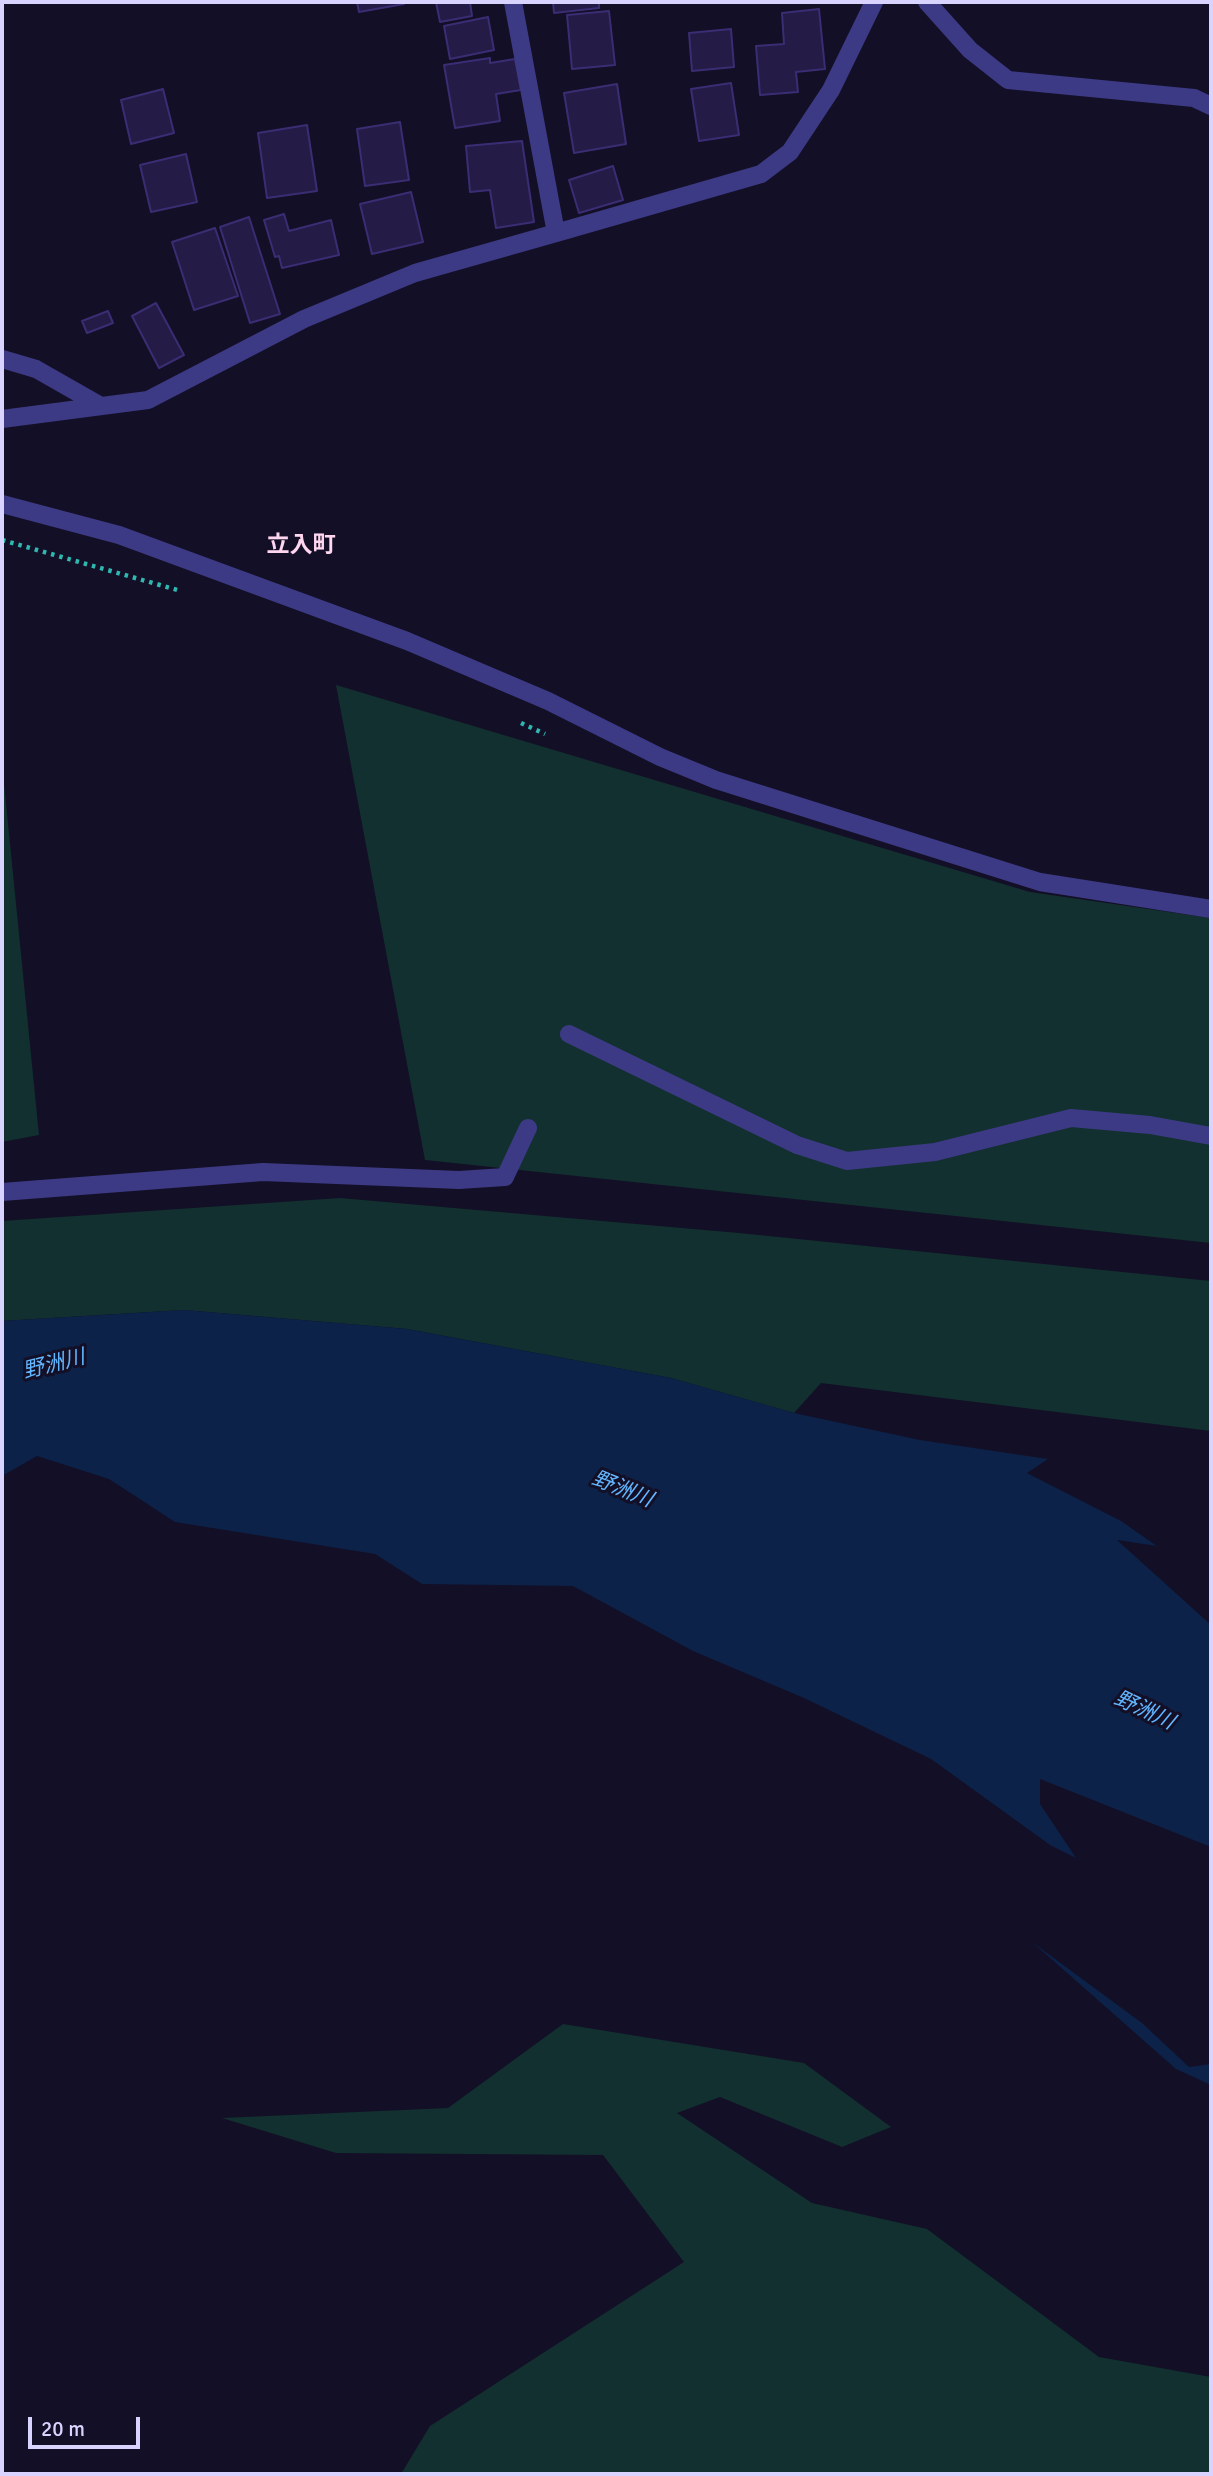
<!DOCTYPE html>
<html>
<head>
<meta charset="utf-8">
<style>
  body { margin:0 }
  #map { position:relative; width:1213px; height:2476px; overflow:hidden; background:#130f26; font-family:Signika,sans-serif }
  canvas { display:block }
  .frame { position:absolute; inset:0; border:4px solid #d9d4ff; pointer-events:none }
  .scale { position:absolute; left:28px; top:2417px; width:112px; height:32px; box-sizing:border-box; border:4px solid #d9d4ff; border-top:0; padding-left:9px; font-size:21px; line-height:24px; white-space:nowrap; color:#d9d4ff; -webkit-text-stroke:5px #130f26; paint-order:stroke }
</style>
</head>
<body>
<div id="map">
<canvas width="1213" height="2476"></canvas>
<div class="frame"></div>
<div class="scale">20 m</div>
</div>
<script>
const c = document.querySelector('canvas').getContext('2d');
c.lineJoin = 'round';
function fillPath(path, color) { c.fillStyle = color; c.fill(path, 'evenodd'); }
function stroke(path, color, width, dash) { c.strokeStyle = color; c.lineWidth = width; c.lineCap = dash ? 'butt' : 'round'; c.setLineDash(dash || []); c.stroke(path); }
function label(font, color, halo, rows, align = 'center') {
  c.font = font + ' Signika,"Noto Sans JP",sans-serif'; c.lineWidth = 6; c.setLineDash([]); c.textBaseline = 'middle'; c.strokeStyle = halo; c.fillStyle = color; for (const [text, x, y, turn = 0] of rows) {
    c.save(); c.translate(x, y); c.rotate((+turn || 0) * Math.PI / 180); c.textAlign = isNaN(turn) ? turn : align; if (halo) c.strokeText(text, 0, 0); c.fillText(text, 0, 0); c.restore();
  }
}
fillPath(new Path2D(`
  M 336,685 L 1030,892 L 1211,918 L 1211,1243 L 425,1160 Z
  M 2,763 L 39,1135 L 2,1142 Z
  M 340,1198 L 739,1233 L 1211,1281 L 1211,1431 L 821,1383 L 794,1413 L 671,1378 L 407,1329 L 184,1310 L 2,1321 L 2,1221 Z
  M 563,2024 L 804,2063 L 891,2127 L 842,2147 L 720,2097 L 677,2113 L 812,2203 L 927,2229 L 1099,2357 L 1211,2377 L 1211,2474 L 401,2474 L 430,2426 L 684,2262 L 603,2155 L 336,2153 L 222,2118 L 448,2108 Z`), '#12302f');
fillPath(new Path2D(`
  M 184,1310 L 407,1329 L 671,1378 L 794,1413 L 920,1440 L 1048,1459 L 1027,1473 L 1121,1521 L 1157,1546 L 1117,1540 L 1211,1625 L 1211,1847 L 1040,1779 L 1040,1804 L 1076,1858 L 1050,1845 L 931,1759 L 804,1698 L 693,1651 L 573,1586 L 422,1584 L 375,1554 L 175,1522 L 109,1479 L 37,1456 L 2,1476 L 2,1321 Z
  M 1032,1942 L 1142,2023 L 1189,2067 L 1211,2064 L 1211,2085 L 1176,2069 Z`), '#0c2248');
const building = new Path2D(`
  M 357,2 L 404,2 L 404,4 L 359,12 Z
  M 436,2 L 470,2 L 472,16 L 440,22 Z
  M 553,2 L 599,2 L 599,8 L 554,13 Z
  M 819,9 L 825,69 L 796,72 L 798,92 L 760,95 L 756,46 L 784,44 L 782,13 Z
  M 609,11 L 615,65 L 572,69 L 567,15 Z
  M 488,17 L 494,50 L 450,59 L 444,26 Z
  M 731,29 L 734,67 L 692,71 L 689,33 Z
  M 490,58 L 490,63 L 515,59 L 521,90 L 496,94 L 500,121 L 455,128 L 444,65 Z
  M 731,83 L 739,135 L 699,141 L 691,89 Z
  M 617,84 L 626,144 L 574,153 L 564,93 Z
  M 163,89 L 174,133 L 131,144 L 121,100 Z
  M 400,122 L 409,180 L 365,186 L 357,129 Z
  M 307,125 L 317,191 L 267,198 L 258,133 Z
  M 522,141 L 534,222 L 496,228 L 490,190 L 470,192 L 466,146 Z
  M 186,154 L 197,202 L 151,212 L 140,165 Z
  M 613,166 L 623,200 L 579,213 L 569,180 Z
  M 411,192 L 423,242 L 372,254 L 360,204 Z
  M 284,214 L 289,231 L 331,220 L 339,255 L 282,268 L 279,256 L 275,257 L 264,220 Z
  M 249,217 L 280,314 L 250,323 L 220,227 Z
  M 215,228 L 238,296 L 194,310 L 172,242 Z
  M 156,303 L 184,355 L 159,368 L 132,316 Z
  M 108,311 L 113,323 L 87,333 L 82,321 Z`);
fillPath(building, '#241b47');
stroke(building, '#3b2d73', 2);
stroke(new Path2D(`
  M 2,540 L 181,591
  M 521,723 L 545,734`), '#2fb8b0', 4.5, [3.5, 5]);
stroke(new Path2D(`
  M 927,2 L 970,50 L 1008,80 L 1194,98 L 1211,106
  M 556,233 L 761,174 L 790,152 L 831,90 L 874,2
  M 2,359 L 36,369 L 101,406
  M 2,419 L 148,400 L 304,319 L 415,273 L 556,233 L 513,2
  M 2,504 L 119,535 L 407,641 L 548,701 L 660,757 L 716,780 L 1040,882 L 1211,909
  M 569,1034 L 797,1145 L 847,1161 L 935,1152 L 1071,1118 L 1150,1125 L 1211,1136
  M 2,1192 L 263,1172 L 459,1180 L 505,1177 L 528,1128`), '#3d3a85', 18);
label('italic 21px', '#62b6ff', '#130f26', [
  ["野洲川",54,1365,-14],
  ["野洲川",622,1490,22],
  ["野洲川",1144,1711,25]
]);
label('bold 23px', '#ffd6f0', '#130f26', [
  ["立入町",301,546]
]);
</script>
</body>
</html>
